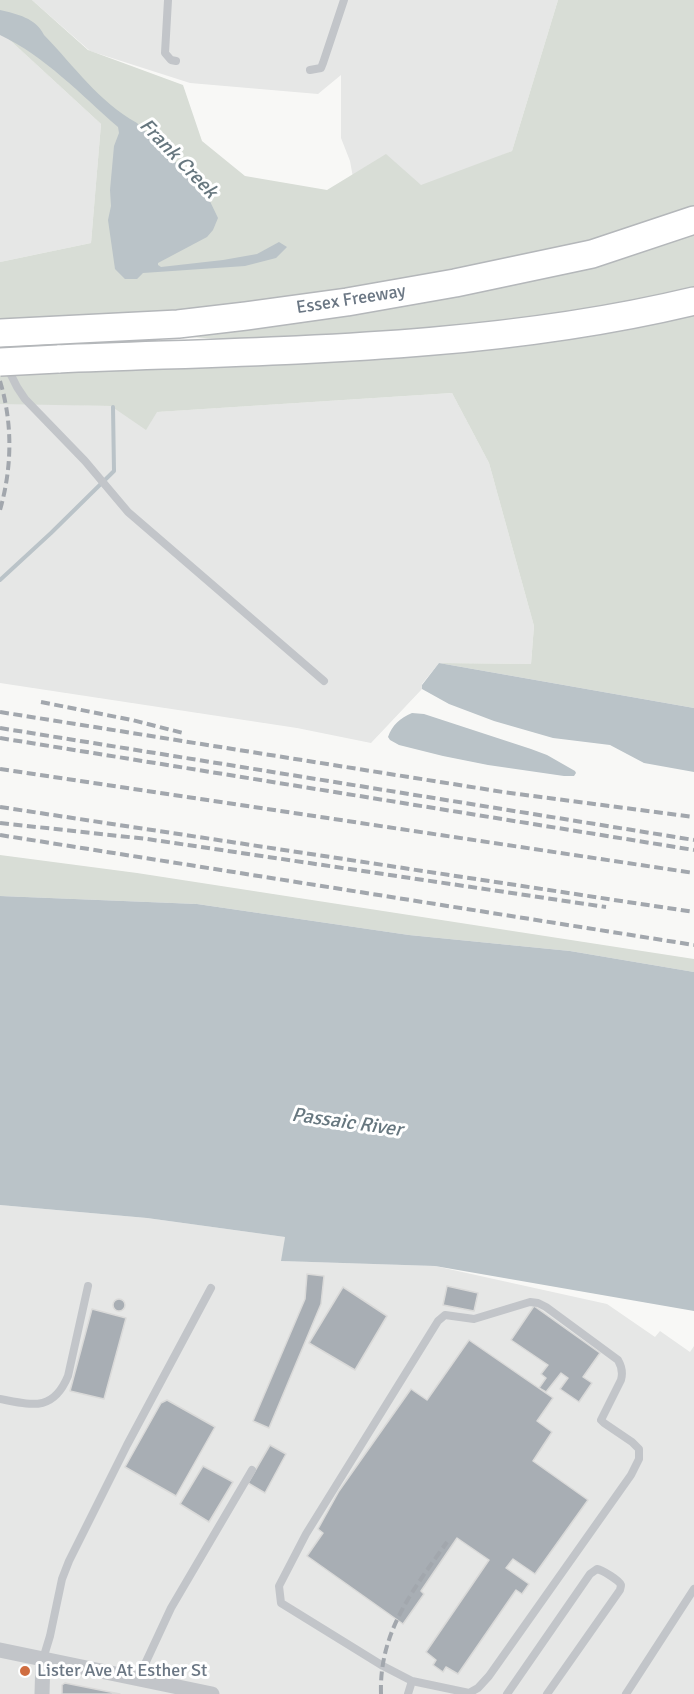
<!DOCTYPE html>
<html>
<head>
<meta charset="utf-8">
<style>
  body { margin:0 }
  canvas { display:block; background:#f8f8f6 }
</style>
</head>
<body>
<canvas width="694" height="1694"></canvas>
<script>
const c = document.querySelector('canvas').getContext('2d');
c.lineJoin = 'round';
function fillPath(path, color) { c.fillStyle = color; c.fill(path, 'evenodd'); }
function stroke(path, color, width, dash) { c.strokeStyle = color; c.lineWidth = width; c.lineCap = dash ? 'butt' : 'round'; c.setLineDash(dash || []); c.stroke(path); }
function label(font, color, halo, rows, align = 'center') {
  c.font = font + ' Signika,sans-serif'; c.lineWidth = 6; c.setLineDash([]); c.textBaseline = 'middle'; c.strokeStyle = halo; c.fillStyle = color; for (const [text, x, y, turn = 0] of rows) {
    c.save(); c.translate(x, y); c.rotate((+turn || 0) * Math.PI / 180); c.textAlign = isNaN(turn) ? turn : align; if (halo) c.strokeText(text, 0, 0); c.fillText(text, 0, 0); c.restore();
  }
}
fillPath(new Path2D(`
  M 32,0 L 558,0 L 512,151 L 360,216 L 350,161 L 341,138 L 341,75 L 318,94 L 190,83 L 90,51 Z
  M 0,31 L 101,124 L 91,243 L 0,262 Z
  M 452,393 L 489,463 L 534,626 L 531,664 L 439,663 L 422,684 L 422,689 L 371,743 L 297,728 L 0,683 L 0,403 L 111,406 L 156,412 Z
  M 0,1205 L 147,1218 L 285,1237 L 282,1261 L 435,1266 L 607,1304 L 655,1337 L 660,1331 L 690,1352 L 694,1346 L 694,1694 L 0,1694 Z`), '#e6e7e6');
fillPath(new Path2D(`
  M 0,0 L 32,0 L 88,50 L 183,85 L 202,141 L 245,176 L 327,190 L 386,154 L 421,185 L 512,151 L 558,0 L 694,0 L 694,708 L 439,663 L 531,664 L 534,626 L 489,463 L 452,393 L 157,412 L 146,430 L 111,406 L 0,404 L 0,363 L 331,346 L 0,325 L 0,262 L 91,243 L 101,124 L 0,31 Z
  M 0,855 L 137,873 L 694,959 L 694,972 L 570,951 L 409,935 L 197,904 L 0,896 Z`), '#d8ddd6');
fillPath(new Path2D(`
  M 0,10 C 17,14 36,18 44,35 C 75,67 98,101 137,123 L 206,193 L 218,218 L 213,230 L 207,237 L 158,263 L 158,265 L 161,267 L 223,260 L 257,254 L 279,242 L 287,247 L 276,258 L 245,266 L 143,273 L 137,279 L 125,279 L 115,269 L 108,220 L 111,206 L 110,190 L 114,146 L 119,133 L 118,127 C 81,95 45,56 0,35 Z
  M 439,663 L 694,708 L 694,772 L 644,763 L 610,745 L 553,738 L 494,721 L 449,704 L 422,689 L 422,685 Z
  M 412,713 L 424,714 L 531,749 L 547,755 L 575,771 L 576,773 L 574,776 L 564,776 L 488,765 L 443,756 L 399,745 L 390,740 L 388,737 C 392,725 400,718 412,713 Z
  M 0,896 L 197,904 L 409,935 L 570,951 L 694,972 L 694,1311 L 435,1266 L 281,1261 L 285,1237 L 147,1218 L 0,1205 Z`), '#bac3c8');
stroke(new Path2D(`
  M 0,580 L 51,533 L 114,471 L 113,407`), '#bac3c8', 4);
const building = new Path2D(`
  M 307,1274 L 324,1276 L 321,1304 L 269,1428 L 253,1421 L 305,1299 Z
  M 447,1286 L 478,1293 L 474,1311 L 443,1305 Z
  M 343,1287 L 387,1316 L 355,1370 L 309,1343 Z
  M113 1305a6 6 0 1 1 12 0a6 6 0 1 1-12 0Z
  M 534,1306 L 600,1353 L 583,1377 L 592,1383 L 579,1402 L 560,1389 L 568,1378 L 561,1373 L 546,1392 L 539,1388 L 546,1378 L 541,1374 L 548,1365 L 511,1340 Z
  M 92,1309 L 126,1318 L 104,1399 L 70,1391 Z
  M 469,1340 L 553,1398 L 537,1421 L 552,1432 L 533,1461 L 588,1500 L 535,1574 L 513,1559 L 506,1568 L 529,1584 L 522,1594 L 516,1590 L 458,1674 L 446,1667 L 443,1672 L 433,1665 L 436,1660 L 426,1652 L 489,1560 L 457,1538 L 421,1591 L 424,1594 L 403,1624 L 307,1556 L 323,1533 L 318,1529 L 339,1491 L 411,1389 L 427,1400 Z
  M 167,1400 L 215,1427 L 176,1496 L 125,1467 L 161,1403 Z
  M 270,1445 L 286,1454 L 265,1493 L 248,1483 Z
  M 203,1466 L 233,1482 L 209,1522 L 180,1504 Z
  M 65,1683 L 120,1694 L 62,1694 L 62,1685 Z`);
fillPath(building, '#a8aeb4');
stroke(building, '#dadad9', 1.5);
const highway = new Path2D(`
  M 0,333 L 178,324 L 246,316 L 347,302 L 455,283 L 592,254 L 694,220
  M 58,359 C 271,350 486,351 694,301`);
stroke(highway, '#b4b7ba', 30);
stroke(new Path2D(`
  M 168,0 L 165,53 L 171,60 L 176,61
  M 310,70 L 321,68 L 323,63 L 344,0
  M 7,367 L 17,387 L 25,399 L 85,461 L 128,512 L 324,681
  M 530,1302 L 538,1303 L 546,1307 L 618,1360 C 622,1367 623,1373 621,1380 L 601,1420 L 604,1423 L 632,1442 L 639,1449 L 639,1459 L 631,1475 L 489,1676 L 478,1688 L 469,1693 L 412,1681 L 383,1666 L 281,1603 L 279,1586 L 306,1534 L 438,1321 L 445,1315 L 474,1319 Z
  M 0,1399 C 32,1405 53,1412 68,1376 L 88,1286
  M 43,1659 L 50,1636 L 62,1579 L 69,1561 L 127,1445 L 211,1288
  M 138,1679 L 171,1608 L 252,1470
  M 408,1694 L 412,1681
  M 507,1694 L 590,1574 L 597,1569 C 602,1570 619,1580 621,1585 C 621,1587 620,1589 620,1590 L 547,1694
  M 626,1694 L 694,1589`), '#c2c5c9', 8);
stroke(new Path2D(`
  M 0,1650 L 212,1694
  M 42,1694 L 43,1659`), '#c2c5c9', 15);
stroke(highway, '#fff', 27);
stroke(new Path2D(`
  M 0,381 C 13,424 12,468 0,510
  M 41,702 L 132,720 L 183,733
  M 0,712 L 503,792 L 694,817
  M 0,728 L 694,840
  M 0,738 L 694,850
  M 0,769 L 694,873
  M 0,807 L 694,912
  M 0,823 L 147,839 L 606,907
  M 0,835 L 694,945
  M 381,1694 C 379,1632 413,1590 447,1542`), '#a2a7ad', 4, [9, 4.5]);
const highwayBridge = new Path2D(`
  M 0,362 L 58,359`);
stroke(highwayBridge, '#b4b7ba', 30, []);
stroke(highwayBridge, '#fff', 27);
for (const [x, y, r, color] of [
  [25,1671,6,"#cf6d40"]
]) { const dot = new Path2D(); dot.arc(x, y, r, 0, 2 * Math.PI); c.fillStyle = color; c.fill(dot); stroke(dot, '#fff', 2); }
label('18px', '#6b7784', '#fff', [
  ["Essex Freeway",351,300,-9]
]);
label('18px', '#6b7784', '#fff', [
  ["Lister Ave At Esther St",37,1671]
], 'left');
label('italic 20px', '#67777f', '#fff', [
  ["Frank Creek",178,159,46],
  ["Passaic River",347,1123,8]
]);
</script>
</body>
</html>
